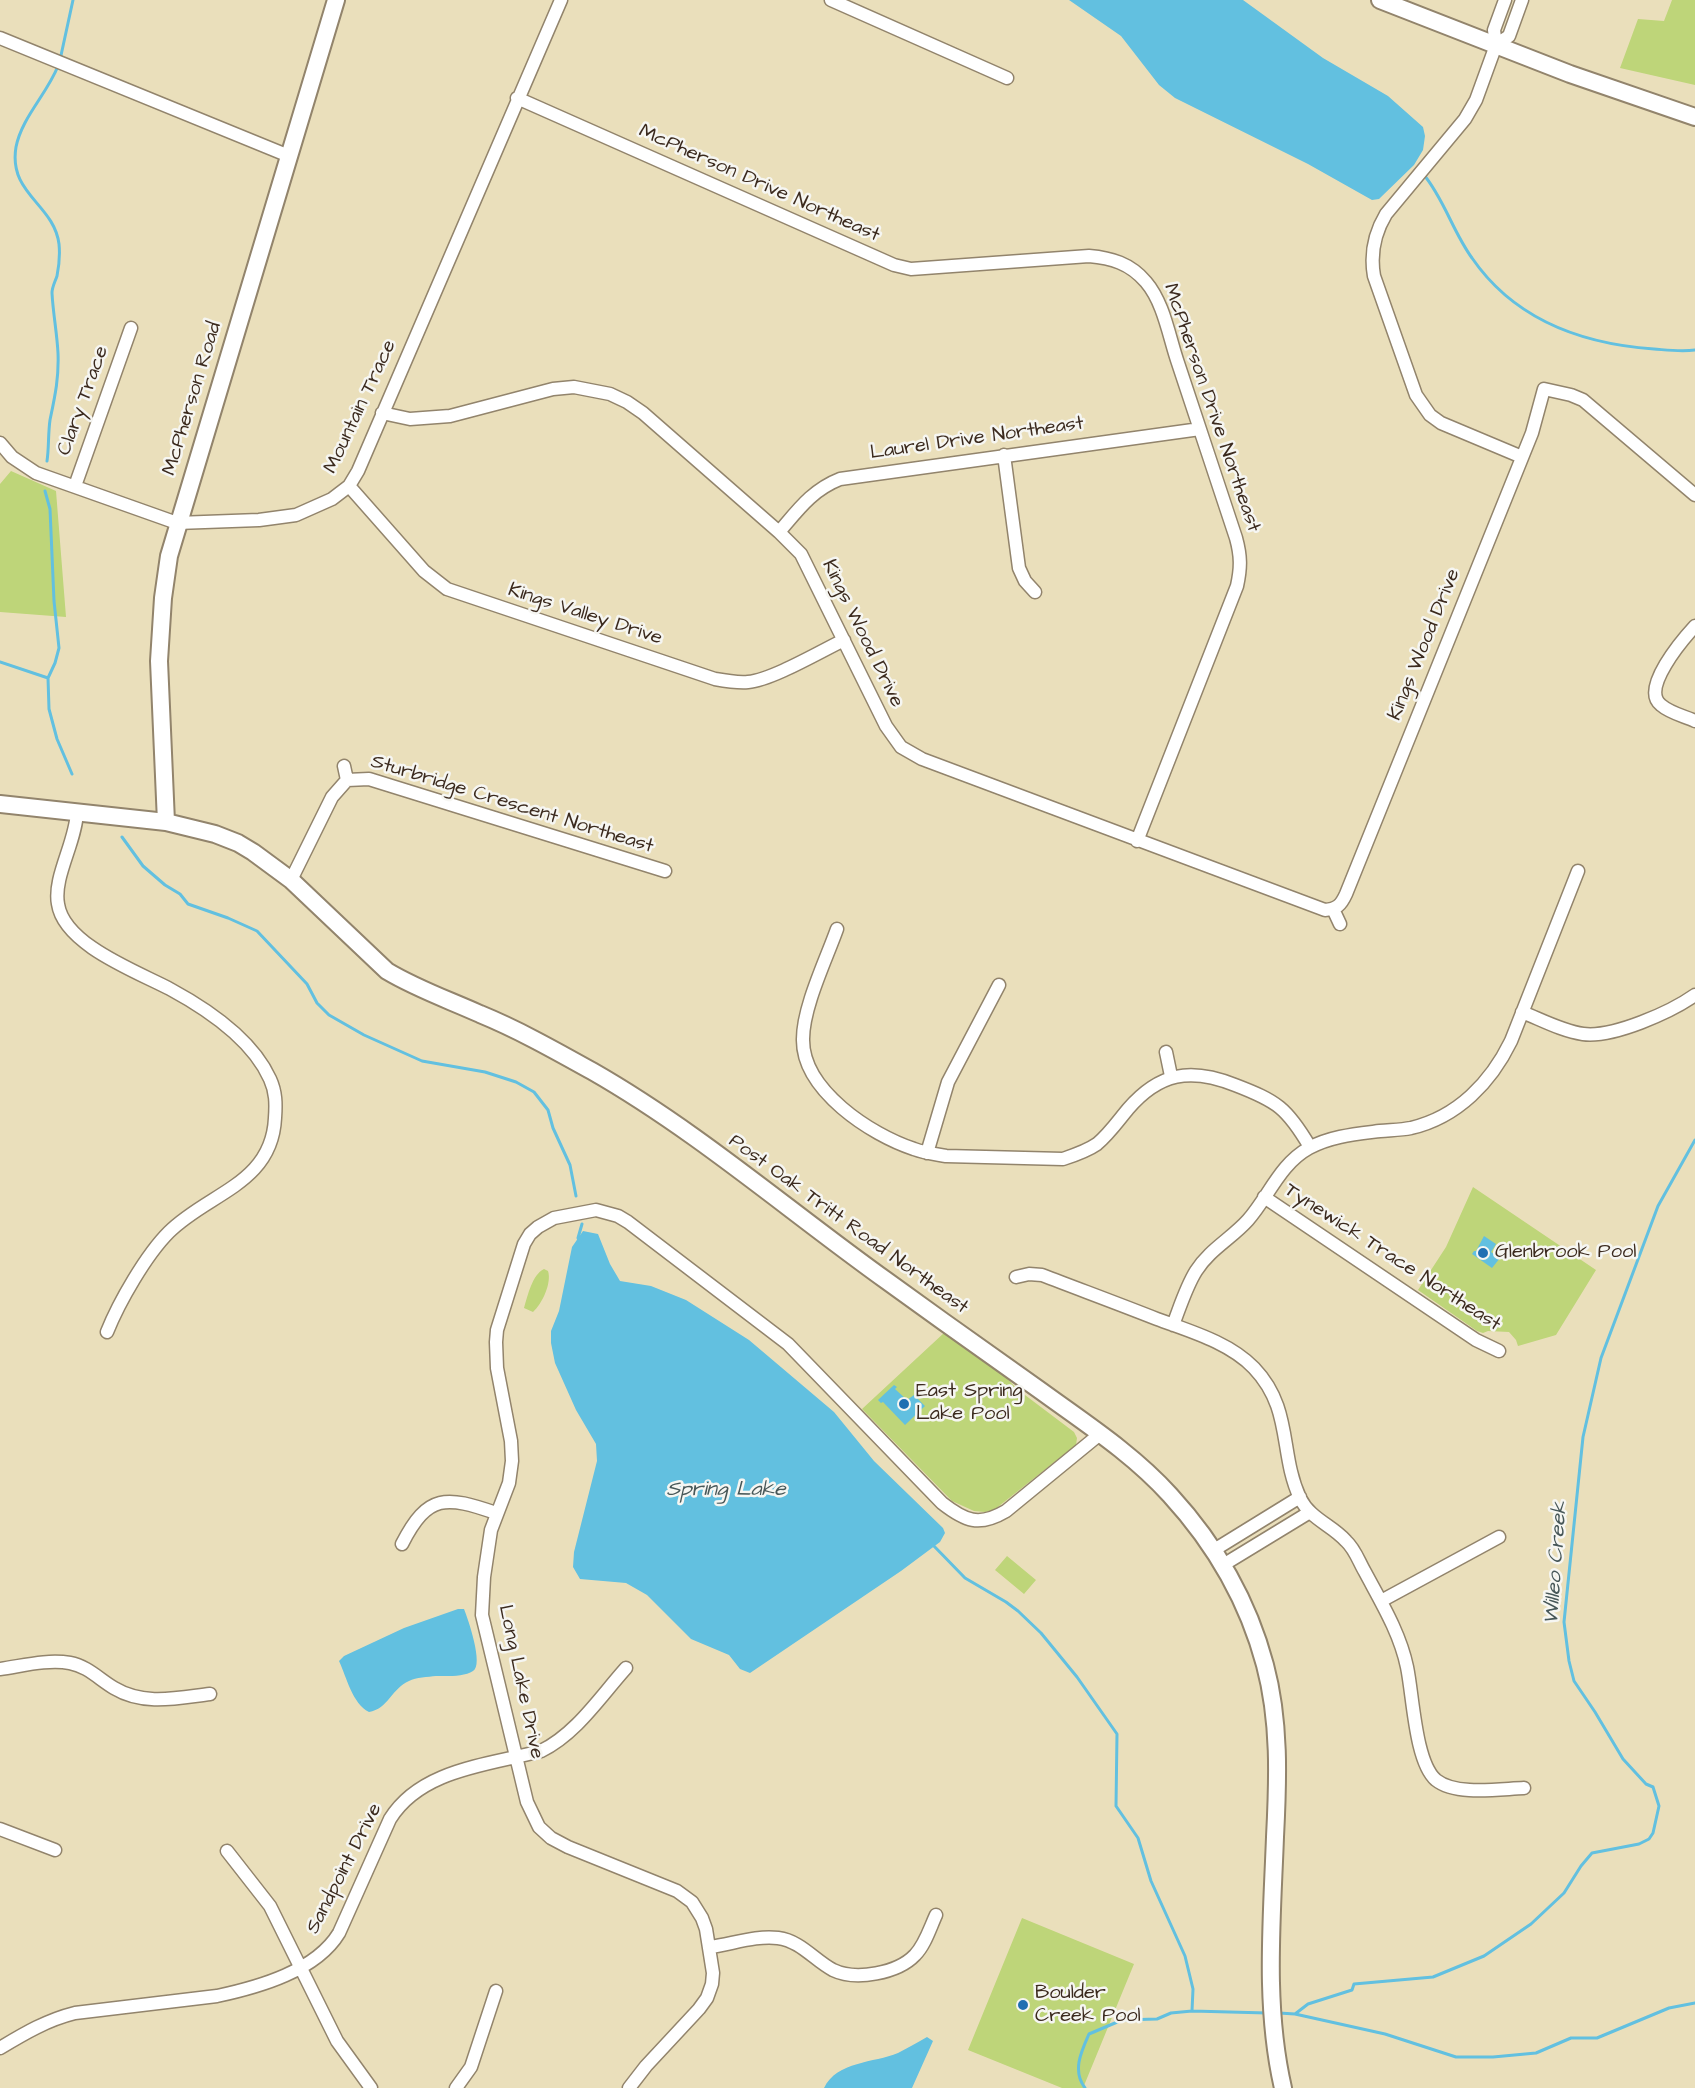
<!DOCTYPE html>
<html>
<head>
<meta charset="utf-8">
<style>
  body { margin:0 }
  canvas { display:block; background:#eadfbb }
</style>
</head>
<body>
<canvas width="1695" height="2088"></canvas>
<script>
const c = document.querySelector('canvas').getContext('2d');
c.lineJoin = 'round';
function fillPath(path, color) { c.fillStyle = color; c.fill(path, 'evenodd'); }
function stroke(path, color, width, dash) { c.strokeStyle = color; c.lineWidth = width; c.lineCap = dash ? 'butt' : 'round'; c.setLineDash(dash || []); c.stroke(path); }
function label(font, color, halo, rows, align = 'center') {
  c.font = font + ' "Architects Daughter",sans-serif'; c.lineWidth = 5; c.setLineDash([]); c.textBaseline = 'middle'; c.strokeStyle = halo; c.fillStyle = color; for (const [text, x, y, turn = 0] of rows) {
    c.save(); c.translate(x, y); c.rotate((+turn || 0) * Math.PI / 180); c.textAlign = isNaN(turn) ? turn : align; if (halo) c.strokeText(text, 0, 0); c.fillText(text, 0, 0); c.restore();
  }
}
fillPath(new Path2D(`
  M 1672,0 L 1695,0 L 1695,85 L 1620,68 L 1638,19 L 1664,21 Z
  M 11,471 L 56,491 L 66,617 L 0,612 L 0,484 Z
  M 1473,1187 L 1596,1270 L 1556,1335 L 1518,1346 L 1516,1340 L 1509,1332 L 1488,1331 L 1483,1333 L 1477,1331 L 1418,1290 L 1446,1247 Z
  M 544,1269 L 548,1271 C 552,1283 542,1304 533,1312 L 524,1308 C 528,1295 532,1275 544,1269 Z
  M 945,1332 L 1004,1375 L 1017,1389 L 1074,1432 L 1077,1438 L 1076,1445 L 994,1510 L 985,1512 L 974,1511 L 952,1501 L 862,1409 Z
  M 1007,1556 L 1036,1580 L 1024,1594 L 995,1570 Z
  M 1022,1918 L 1134,1964 L 1083,2088 L 1062,2088 L 968,2050 Z`), '#bed579');
fillPath(new Path2D(`
  M 1069,0 L 1243,0 L 1323,58 L 1388,96 L 1423,127 L 1425,136 L 1423,150 L 1414,165 L 1379,199 L 1372,200 L 1308,164 L 1175,98 L 1159,85 L 1121,36 Z
  M 583,1231 L 598,1234 L 610,1264 L 620,1281 L 651,1286 L 686,1300 L 749,1340 L 834,1412 L 874,1461 L 943,1528 L 945,1533 L 940,1542 L 901,1571 L 750,1673 L 740,1669 L 729,1655 L 691,1639 L 647,1595 L 626,1583 L 580,1579 L 573,1567 L 574,1552 L 597,1461 L 596,1444 L 576,1410 L 555,1363 L 551,1343 L 551,1331 L 559,1311 L 572,1247 Z
  M 1484,1236 L 1496,1244 L 1491,1252 L 1500,1258 L 1492,1268 L 1472,1254 L 1474,1251 L 1476,1251 Z
  M 894,1385 L 897,1387 L 895,1389 L 907,1400 L 914,1395 L 925,1406 L 905,1425 L 883,1402 L 881,1403 L 878,1400 Z
  M 458,1609 L 464,1609 C 468,1619 484,1665 473,1671 C 464,1677 447,1676 436,1676 C 428,1677 416,1677 409,1681 C 392,1688 388,1709 369,1712 C 352,1703 347,1678 339,1661 L 344,1656 L 404,1628 Z
  M 927,2037 L 933,2041 L 912,2088 L 824,2088 C 837,2061 874,2063 898,2053 C 908,2048 918,2042 927,2037 Z`), '#62c0e0');
stroke(new Path2D(`
  M 60,60 L 73,0
  M 1424,175 C 1444,199 1453,232 1472,258 C 1514,319 1582,344 1654,349 C 1667,350 1681,352 1695,350
  M 47,461 C 49,448 48,434 50,420 C 55,396 59,378 58,353 C 57,333 53,313 52,293 C 52,287 55,282 57,276 C 59,266 60,254 59,244 C 54,204 8,194 16,147 C 22,117 47,94 58,66
  M 45,491 L 50,509 L 54,601 L 59,648 L 55,663 L 48,678 L 49,709 L 57,739 L 72,774
  M 0,662 L 48,678
  M 122,837 L 143,866 L 165,885 L 180,894 L 188,904 L 228,918 L 257,931 L 307,984 L 317,1003 L 329,1015 L 364,1035 L 422,1061 L 485,1072 L 516,1082 L 534,1092 L 548,1110 L 553,1128 L 570,1165 L 576,1196
  M 580,1242 L 578,1238 L 582,1224
  M 932,1544 L 965,1578 L 1006,1602 L 1018,1611 L 1041,1633 L 1077,1677 L 1117,1734 L 1116,1806 L 1138,1838 L 1151,1881 L 1185,1956 L 1193,1989 L 1192,2011
  M 1279,2013 L 1295,2014 L 1308,2004 L 1352,1990 L 1354,1984 L 1433,1977 L 1484,1956 L 1531,1924 L 1564,1893 L 1581,1866 L 1592,1853 L 1639,1844 L 1649,1839 L 1653,1833 L 1659,1806 L 1653,1787 L 1646,1784 L 1623,1759 L 1595,1712 L 1574,1681 L 1569,1661 L 1564,1622 L 1583,1437 L 1601,1358 L 1658,1206 L 1695,1140
  M 1295,2014 L 1385,2034 L 1456,2057 L 1493,2057 L 1536,2053 L 1571,2038 L 1597,2038 L 1669,2008 L 1695,2003
  M 1085,2088 C 1072,2071 1081,2052 1089,2034 L 1122,2020 L 1157,2019 L 1171,2013 L 1192,2011 L 1267,2013`), '#62c0e0', 3);
const street = new Path2D(`
  M 831,0 L 1007,78
  M 1505,0 L 1494,30 L 1496,45 L 1476,100 L 1465,119 L 1386,214 C 1374,234 1370,253 1374,276 L 1416,395 L 1430,415 L 1441,423 L 1522,457
  M 0,38 L 289,156
  M 1496,45 L 1509,36 L 1522,0
  M 517,98 L 894,265 L 911,269 L 1089,256 C 1111,258 1130,263 1146,282 C 1164,303 1169,337 1178,363 C 1197,421 1217,480 1236,538 C 1241,556 1241,568 1237,586 L 1137,841
  M 382,413 L 410,419 L 450,416 L 553,389 L 574,387 L 610,394 L 627,402 L 643,413 L 779,532 L 801,554 L 886,726 L 901,747 L 922,759 L 1325,910 C 1337,909 1341,905 1346,894 L 1532,433 L 1544,389 L 1571,395 L 1583,400 L 1695,495
  M 0,443 L 12,457 L 36,473 L 177,523 L 259,520 L 296,515 L 332,499 L 349,486 L 358,471 L 561,0
  M 1004,455 L 1019,568 L 1025,581 L 1035,592
  M 75,486 L 131,328
  M 349,486 L 424,571 L 447,589 L 715,679 C 726,681 737,683 748,682 C 772,680 821,651 844,640
  M 779,532 C 798,510 812,490 840,479 L 1200,429
  M 1695,626 C 1683,639 1640,689 1661,705 C 1670,713 1684,716 1695,721
  M 344,766 L 347,780
  M 77,812 C 76,842 53,877 58,904 C 64,945 138,972 170,989 C 207,1009 252,1039 270,1079 C 276,1092 276,1104 275,1118 C 272,1184 208,1193 169,1232 C 146,1255 119,1302 107,1332
  M 291,880 L 332,797 L 347,780 L 369,779 L 665,871
  M 1333,909 L 1340,924
  M 837,929 C 826,960 803,1007 803,1039 C 802,1090 871,1135 914,1149 C 925,1153 935,1154 946,1156 L 1063,1159 C 1075,1155 1087,1151 1097,1144 C 1109,1134 1118,1121 1128,1109 C 1159,1073 1190,1067 1235,1085 C 1277,1101 1287,1108 1310,1147
  M 1522,1012 C 1542,1020 1562,1031 1583,1034 C 1613,1038 1671,1012 1695,995
  M 1166,1052 L 1171,1076
  M 927,1153 L 948,1082 L 999,985
  M 1264,1197 L 1476,1340 L 1499,1351
  M 1016,1277 L 1029,1274 L 1042,1275 C 1081,1290 1119,1304 1157,1319 C 1189,1331 1229,1342 1254,1368 C 1293,1409 1279,1453 1300,1498 C 1310,1519 1332,1525 1346,1541 C 1355,1549 1359,1562 1365,1572 C 1381,1602 1400,1633 1407,1667 C 1413,1695 1415,1762 1436,1780 C 1456,1796 1499,1789 1524,1788
  M 1173,1325 C 1180,1307 1186,1287 1196,1271 C 1209,1250 1232,1238 1248,1220 C 1269,1196 1280,1164 1309,1148 C 1331,1136 1356,1134 1380,1131 C 1390,1130 1401,1130 1411,1128 C 1458,1117 1491,1082 1511,1041 L 1578,871
  M 402,1544 C 428,1493 446,1496 496,1513
  M 1214,1550 L 1300,1497
  M 1223,1565 L 1310,1512
  M 1381,1601 L 1499,1537
  M 0,1669 C 22,1666 47,1659 70,1663 C 87,1666 99,1679 114,1688 C 144,1706 177,1698 210,1694
  M 0,1829 L 55,1850
  M 227,1851 L 270,1906 L 337,2041 L 371,2088
  M 710,1947 C 732,1944 757,1935 778,1938 C 801,1941 814,1960 833,1970 C 856,1981 898,1973 915,1955 C 925,1945 930,1928 936,1915
  M 0,2048 C 25,2033 47,2020 75,2013 L 217,1996 C 259,1987 316,1971 339,1933 L 390,1819 C 421,1769 489,1765 541,1751 C 576,1734 600,1697 626,1668
  M 456,2088 L 471,2067 L 496,1991
  M 629,2088 L 646,2066 L 699,2009 L 707,1998 L 712,1984 L 713,1973 L 706,1929 L 702,1918 L 692,1902 L 677,1891 L 568,1847 L 551,1838 L 539,1827 L 527,1802 L 482,1615 L 484,1577 L 491,1530 L 509,1483 L 512,1461 L 511,1441 L 497,1368 L 496,1342 L 497,1330 L 524,1244 L 530,1234 L 538,1227 L 554,1218 L 596,1210 L 618,1216 L 628,1222 L 788,1344 L 942,1503 C 965,1521 979,1527 1006,1511 L 1100,1434`);
const secondary = new Path2D(`
  M 1380,0 L 1570,74 L 1695,117
  M 0,804 L 166,822 L 215,834 L 238,843 L 253,852 L 291,880 L 387,971 C 417,989 449,1000 480,1014 C 519,1030 556,1051 592,1071 C 697,1131 789,1211 887,1281 C 938,1318 990,1355 1041,1391 C 1085,1423 1133,1454 1170,1495 C 1214,1543 1248,1601 1265,1665 C 1280,1721 1278,1779 1275,1837 C 1272,1920 1264,2006 1283,2088
  M 166,822 L 159,661 L 163,598 L 169,556 L 336,0`);
stroke(street, '#92846c', 15);
stroke(secondary, '#92846c', 20);
stroke(street, '#fff', 12);
stroke(secondary, '#fff', 16);
for (const [x, y, r, color] of [
  [1483,1253,6,"#1f6fb2"],
  [904,1404,6,"#1f6fb2"],
  [1023,2005,6,"#1f6fb2"]
]) { const dot = new Path2D(); dot.arc(x, y, r, 0, 2 * Math.PI); c.fillStyle = color; c.fill(dot); stroke(dot, '#f6f6f2', 2); }
label('20px', '#3b2a1e', '#f6f6f2', [
  ["McPherson Drive Northeast",759,184,24],
  ["McPherson Road",193,399,-73],
  ["Clary Trace",84,401,-70],
  ["Mountain Trace",361,407,-65],
  ["McPherson Drive Northeast",1211,408,71],
  ["Laurel Drive Northeast",977,439,-8],
  ["Kings Valley Drive",585,615,18],
  ["Kings Wood Drive",862,634,64],
  ["Kings Wood Drive",1425,645,-68],
  ["Sturbridge Crescent Northeast",512,805,17],
  ["Post Oak Tritt Road Northeast",848,1225,36],
  ["Tynewick Trace Northeast",1392,1258,33],
  ["Long Lake Drive",520,1682,78],
  ["Sandpoint Drive",345,1869,-63]
]);
label('20px', '#3b2a1e', '#f6f6f2', [
  ["Glenbrook Pool",1495,1253],
  ["East Spring",916,1392],
  ["Lake Pool",916,1415],
  ["Boulder",1035,1994],
  ["Creek Pool",1035,2017]
], 'left');
label('italic 21px', '#475758', '#f6f6f2', [
  ["Spring Lake",726,1491],
  ["Willeo Creek",1557,1563,-86]
]);
</script>
</body>
</html>
